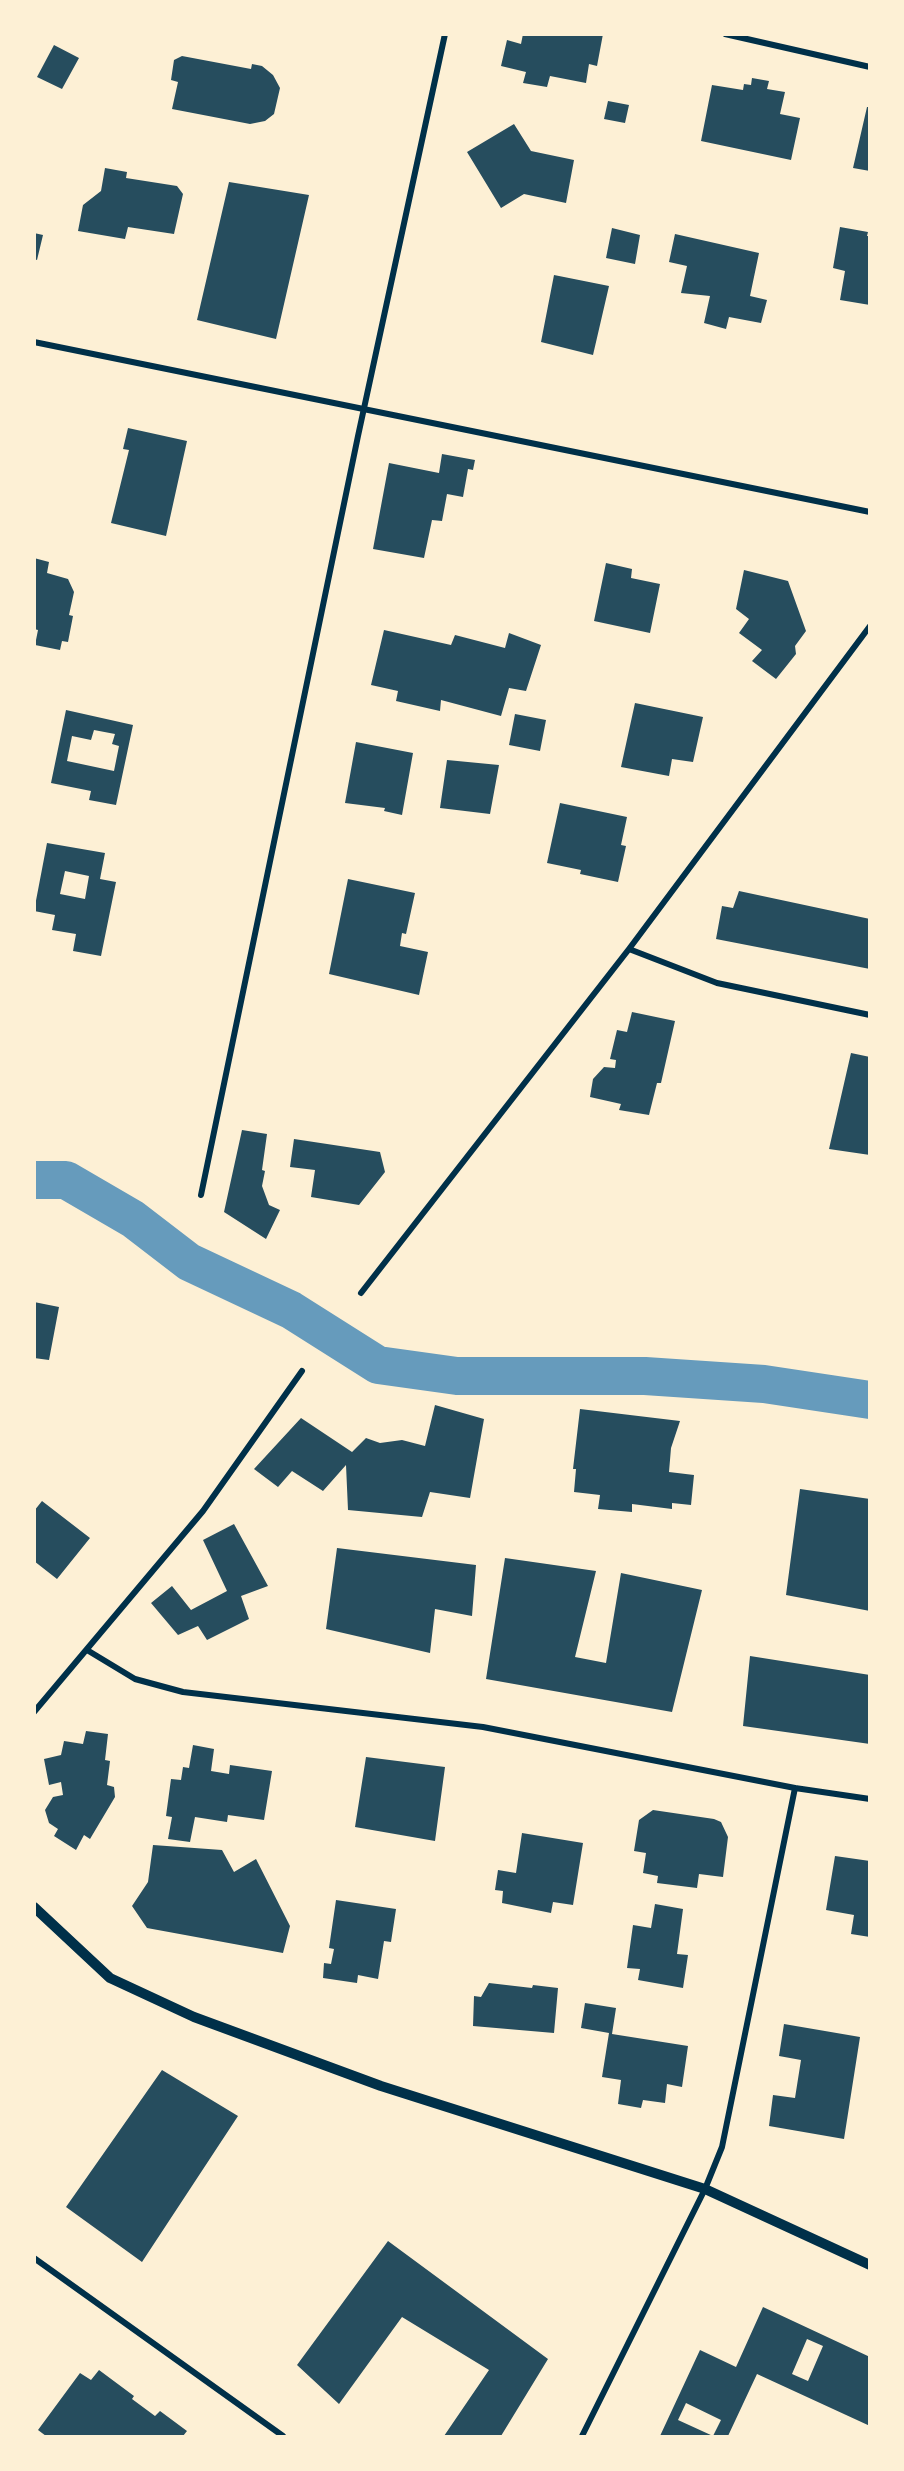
<!DOCTYPE html>
<html>
<head>
<meta charset="utf-8">
<style>
  body { margin:0 }
  #map { position:relative; width:904px; height:2471px; overflow:hidden; background:#fdf0d5; font-family:Poppins,sans-serif }
  canvas { display:block }
  .frame { position:absolute; inset:0; border:36px solid #fdf0d5; pointer-events:none }
</style>
</head>
<body>
<div id="map">
<canvas width="904" height="2471"></canvas>
<div class="frame"></div>
</div>
<script>
const c = document.querySelector('canvas').getContext('2d');
c.lineJoin = 'round';
function stroke(path, color, width, dash) { c.strokeStyle = color; c.lineWidth = width; c.lineCap = dash ? 'butt' : 'round'; c.setLineDash(dash || []); c.stroke(path); }
function fillPath(path, color) { c.fillStyle = color; c.fill(path, 'evenodd'); }
stroke(new Path2D(`
  M 34,1180 L 66,1180 L 133,1219 L 189,1262 L 291,1310 L 378,1365 L 457,1376 L 645,1376 L 764,1384 L 870,1400`), '#669bbc', 38);
fillPath(new Path2D(`
  M 523,34 L 603,34 L 597,66 L 589,64 L 586,83 L 550,76 L 547,87 L 523,83 L 526,72 L 501,66 L 507,40 L 521,44 Z
  M 54,45 L 79,58 L 62,89 L 37,77 Z
  M 182,56 L 251,69 L 252,64 L 262,66 L 273,75 L 280,88 L 274,114 L 265,121 L 250,124 L 172,109 L 178,82 L 171,80 L 174,60 Z
  M 752,78 L 769,81 L 767,89 L 785,92 L 780,114 L 800,118 L 791,160 L 701,141 L 712,85 L 743,90 L 744,84 L 751,85 Z
  M 608,101 L 629,105 L 625,123 L 604,119 Z
  M 867,107 L 870,107 L 870,171 L 853,168 Z
  M 514,124 L 531,151 L 574,160 L 566,203 L 524,194 L 501,208 L 467,152 Z
  M 105,168 L 127,172 L 126,178 L 177,186 L 183,194 L 174,234 L 128,227 L 125,239 L 78,231 L 83,205 L 101,191 Z
  M 229,182 L 309,195 L 276,339 L 197,320 Z
  M 840,227 L 868,232 L 867,236 L 870,236 L 870,305 L 840,300 L 845,271 L 833,268 Z
  M 612,228 L 640,235 L 635,264 L 606,258 Z
  M 34,233 L 43,235 L 37,260 L 34,259 Z
  M 675,234 L 759,253 L 750,296 L 767,300 L 761,323 L 729,317 L 726,329 L 704,323 L 710,296 L 681,293 L 687,266 L 669,262 Z
  M 554,275 L 609,286 L 593,355 L 541,342 Z
  M 128,428 L 187,441 L 166,536 L 111,523 L 129,450 L 123,449 Z
  M 442,454 L 475,460 L 473,470 L 468,469 L 463,497 L 447,494 L 442,521 L 432,520 L 424,558 L 373,549 L 389,463 L 439,473 Z
  M 34,558 L 49,562 L 47,573 L 68,579 L 74,592 L 69,615 L 73,616 L 68,642 L 62,641 L 60,650 L 35,645 L 38,630 L 34,629 Z
  M 606,563 L 632,569 L 631,578 L 660,584 L 650,633 L 594,621 Z
  M 744,570 L 788,581 L 806,631 L 795,646 L 796,654 L 776,679 L 752,661 L 762,650 L 739,633 L 749,619 L 736,609 Z
  M 384,630 L 451,645 L 455,635 L 505,648 L 509,633 L 541,645 L 526,691 L 509,688 L 501,716 L 441,700 L 440,711 L 396,701 L 398,691 L 371,685 Z
  M 635,703 L 703,717 L 693,762 L 672,759 L 669,776 L 621,767 Z
  M 66,710 L 133,725 L 116,805 L 89,800 L 91,791 L 51,783 ZM 94,730 L 115,734 L 112,744 L 119,746 L 114,771 L 67,761 L 72,736 L 91,740 Z
  M 515,714 L 546,720 L 540,751 L 509,745 Z
  M 356,742 L 413,753 L 402,815 L 384,811 L 385,808 L 345,803 Z
  M 447,760 L 499,765 L 490,814 L 440,808 Z
  M 560,803 L 627,817 L 621,845 L 626,846 L 618,882 L 580,874 L 581,870 L 547,863 Z
  M 47,843 L 105,853 L 100,879 L 116,882 L 101,956 L 73,951 L 76,934 L 52,930 L 55,915 L 34,911 ZM 65,871 L 89,876 L 85,899 L 60,894 Z
  M 348,879 L 415,893 L 406,934 L 402,933 L 400,946 L 428,952 L 419,995 L 329,974 Z
  M 739,891 L 870,919 L 870,969 L 716,939 L 722,906 L 733,908 Z
  M 632,1012 L 675,1021 L 661,1083 L 657,1083 L 649,1115 L 619,1110 L 621,1104 L 590,1097 L 593,1079 L 604,1067 L 615,1068 L 616,1060 L 610,1059 L 617,1030 L 627,1032 Z
  M 851,1053 L 870,1057 L 870,1155 L 829,1149 Z
  M 242,1130 L 267,1134 L 262,1170 L 265,1171 L 262,1186 L 269,1205 L 280,1210 L 266,1239 L 224,1212 Z
  M 294,1139 L 380,1152 L 385,1172 L 359,1205 L 311,1197 L 315,1170 L 290,1167 Z
  M 34,1302 L 59,1307 L 49,1360 L 34,1358 Z
  M 435,1405 L 484,1419 L 470,1498 L 430,1492 L 422,1517 L 348,1510 L 346,1465 L 323,1491 L 292,1471 L 278,1487 L 254,1469 L 301,1418 L 352,1452 L 366,1438 L 380,1443 L 402,1440 L 425,1446 Z
  M 580,1409 L 680,1421 L 671,1448 L 669,1472 L 694,1475 L 691,1505 L 672,1503 L 672,1509 L 632,1504 L 632,1512 L 598,1509 L 600,1495 L 574,1492 L 576,1469 L 573,1469 Z
  M 800,1489 L 870,1499 L 870,1611 L 786,1595 Z
  M 42,1501 L 90,1538 L 57,1579 L 34,1561 L 34,1511 Z
  M 234,1524 L 268,1586 L 241,1596 L 249,1619 L 207,1640 L 198,1626 L 178,1635 L 151,1603 L 172,1586 L 191,1610 L 227,1591 L 203,1540 Z
  M 337,1548 L 476,1565 L 472,1616 L 435,1609 L 430,1653 L 326,1629 Z
  M 505,1558 L 596,1571 L 575,1657 L 606,1663 L 621,1573 L 702,1590 L 672,1712 L 486,1679 Z
  M 750,1656 L 870,1675 L 870,1744 L 743,1726 Z
  M 86,1731 L 108,1734 L 105,1760 L 110,1761 L 107,1785 L 114,1787 L 115,1797 L 90,1839 L 84,1835 L 76,1850 L 54,1836 L 58,1829 L 49,1823 L 45,1810 L 53,1797 L 63,1795 L 61,1782 L 49,1785 L 44,1759 L 61,1755 L 64,1741 L 83,1744 Z
  M 193,1745 L 214,1749 L 211,1771 L 229,1774 L 230,1765 L 272,1771 L 264,1820 L 228,1815 L 227,1822 L 195,1817 L 190,1842 L 168,1839 L 172,1817 L 166,1816 L 171,1779 L 181,1780 L 183,1767 L 189,1768 Z
  M 366,1757 L 445,1767 L 435,1841 L 355,1827 Z
  M 653,1810 L 714,1819 L 721,1822 L 728,1837 L 723,1877 L 699,1874 L 697,1888 L 657,1883 L 658,1876 L 643,1873 L 646,1853 L 634,1851 L 639,1820 Z
  M 522,1833 L 583,1843 L 573,1905 L 553,1902 L 551,1913 L 502,1903 L 503,1891 L 495,1890 L 498,1870 L 516,1873 Z
  M 153,1845 L 222,1850 L 234,1872 L 256,1859 L 290,1926 L 283,1953 L 147,1928 L 132,1906 L 148,1882 Z
  M 835,1856 L 870,1861 L 870,1937 L 851,1934 L 854,1915 L 826,1910 Z
  M 336,1900 L 396,1909 L 391,1942 L 384,1941 L 378,1979 L 358,1975 L 357,1983 L 323,1978 L 324,1963 L 331,1964 L 334,1949 L 329,1948 Z
  M 655,1904 L 683,1909 L 677,1954 L 688,1955 L 683,1988 L 638,1980 L 640,1969 L 627,1968 L 633,1925 L 651,1928 Z
  M 489,1983 L 532,1988 L 533,1985 L 558,1988 L 554,2033 L 473,2026 L 474,1996 L 481,1997 Z
  M 585,2003 L 616,2008 L 612,2034 L 688,2046 L 682,2087 L 667,2084 L 665,2103 L 643,2100 L 641,2108 L 618,2104 L 621,2080 L 602,2077 L 609,2033 L 581,2028 Z
  M 784,2024 L 860,2037 L 844,2139 L 769,2126 L 773,2095 L 795,2098 L 801,2060 L 779,2056 Z
  M 162,2070 L 238,2116 L 142,2262 L 66,2207 Z
  M 388,2241 L 548,2359 L 501,2436 L 444,2436 L 489,2370 L 402,2317 L 339,2404 L 297,2365 Z
  M 763,2307 L 870,2357 L 870,2426 L 757,2374 L 728,2436 L 660,2436 L 700,2350 L 736,2367 ZM 807,2339 L 823,2346 L 808,2381 L 792,2374 ZM 686,2403 L 721,2420 L 713,2436 L 678,2420 Z
  M 99,2370 L 134,2396 L 132,2399 L 155,2416 L 160,2411 L 187,2431 L 183,2436 L 46,2436 L 38,2430 L 80,2373 L 91,2380 Z`), '#264d5e');
stroke(new Path2D(`
  M 725,34 L 870,67
  M 34,342 L 870,512
  M 629,949 L 717,983 L 870,1015
  M 201,1195 L 358,436 L 445,34
  M 361,1293 L 629,949 L 870,626
  M 87,1650 L 135,1679 L 183,1692 L 483,1727 L 795,1788 L 870,1799
  M 34,1712 L 203,1511 L 302,1371
  M 34,2258 L 283,2436
  M 582,2436 L 705,2189 L 722,2147 L 795,1788`), '#003049', 6);
stroke(new Path2D(`
  M 34,1907 L 110,1978 L 194,2017 L 381,2086 L 705,2189 L 870,2265`), '#003049', 10);
</script>
</body>
</html>
